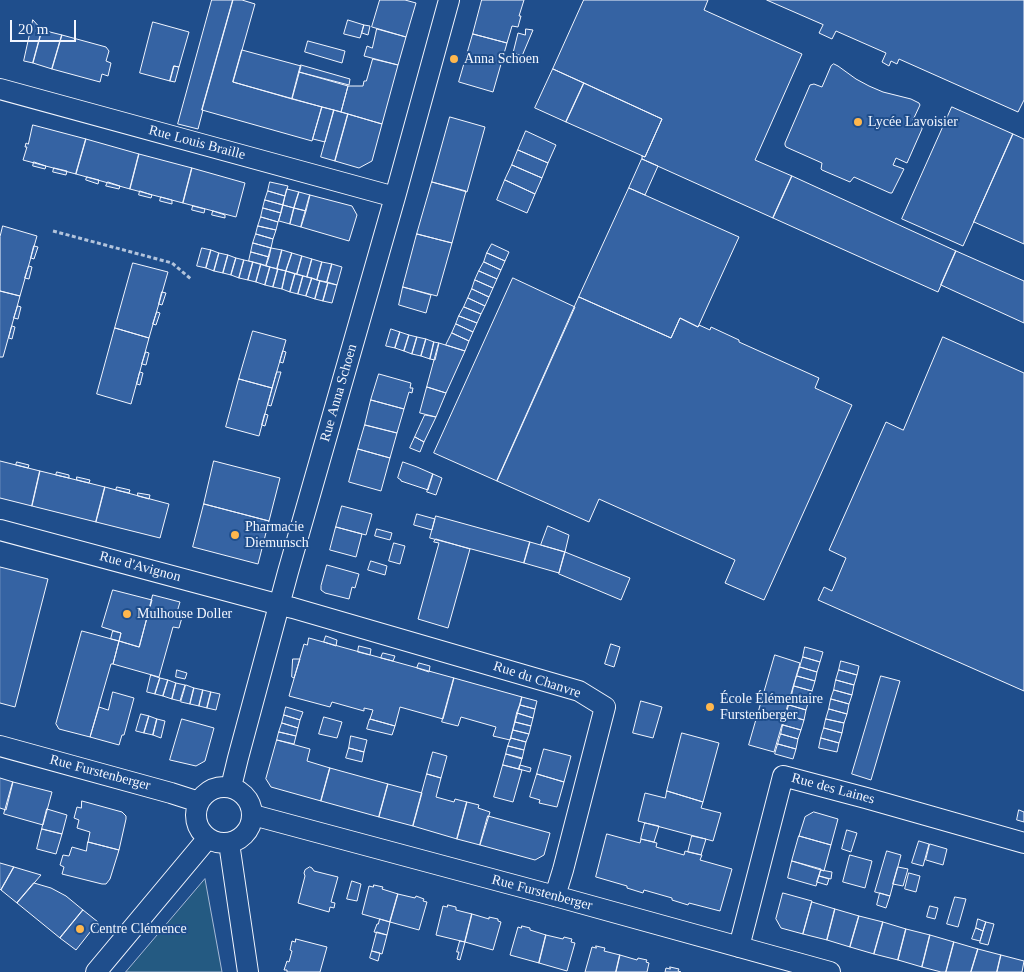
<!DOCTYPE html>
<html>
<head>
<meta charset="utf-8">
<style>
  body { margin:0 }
  #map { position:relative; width:1024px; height:972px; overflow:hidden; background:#1f4e8c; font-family:Georgia,serif }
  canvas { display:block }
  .scale { position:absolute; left:10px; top:20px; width:66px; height:22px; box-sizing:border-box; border:2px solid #f2f6ff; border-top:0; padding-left:6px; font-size:15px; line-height:18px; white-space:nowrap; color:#f2f6ff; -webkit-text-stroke:4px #1f4e8c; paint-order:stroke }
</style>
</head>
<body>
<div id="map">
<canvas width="1024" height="972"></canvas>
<div class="scale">20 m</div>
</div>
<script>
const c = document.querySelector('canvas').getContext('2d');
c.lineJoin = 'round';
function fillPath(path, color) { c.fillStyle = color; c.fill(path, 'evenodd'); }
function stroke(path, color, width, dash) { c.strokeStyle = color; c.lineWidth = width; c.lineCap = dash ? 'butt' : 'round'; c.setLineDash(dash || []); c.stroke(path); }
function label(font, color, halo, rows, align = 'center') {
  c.font = font + ' Georgia,serif'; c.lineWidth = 4; c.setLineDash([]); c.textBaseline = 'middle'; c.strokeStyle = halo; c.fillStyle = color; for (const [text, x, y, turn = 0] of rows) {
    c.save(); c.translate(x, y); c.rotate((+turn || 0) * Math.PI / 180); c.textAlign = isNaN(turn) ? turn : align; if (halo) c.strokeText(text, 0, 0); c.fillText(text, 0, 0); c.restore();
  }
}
const green = new Path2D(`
  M 205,879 L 222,972 L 126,972 Z`);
fillPath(green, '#245a82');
stroke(green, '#a8bbd7', 1);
const building = new Path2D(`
  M 212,0 L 233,0 L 202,110 L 203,110 L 198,129 L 178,124 Z
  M 233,0 L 242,0 L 255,4 L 233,82 L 322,107 L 312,141 L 202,110 Z
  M 380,0 L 405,0 L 416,3 L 406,37 L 372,27 Z
  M 482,0 L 524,0 L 519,16 L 521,16 L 518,27 L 512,26 L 507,43 L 473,34 Z
  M 584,0 L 708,0 L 704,10 L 802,54 L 755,160 L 792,176 L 773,218 L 642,159 L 642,156 L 645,157 L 662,119 L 553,69 Z
  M 767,0 L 1024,0 L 1024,100 L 1018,112 L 899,59 L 897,64 L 891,61 L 889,66 L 882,62 L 886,53 L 836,31 L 832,39 L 819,33 L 823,25 Z
  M 33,20 L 42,30 L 33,63 L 24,61 Z
  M 348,20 L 364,25 L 360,38 L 344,34 Z
  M 153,22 L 189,32 L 179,67 L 174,66 L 170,81 L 140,73 Z
  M 364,25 L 370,26 L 368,35 L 362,33 Z
  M 377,29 L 406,37 L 398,65 L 364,56 L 367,46 L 372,48 Z
  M 526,29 L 533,30 L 522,56 L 513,53 L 518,33 L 525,35 Z
  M 42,30 L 62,35 L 52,69 L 33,63 Z
  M 473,34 L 507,43 L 493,92 L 459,82 Z
  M 62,35 L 106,47 L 109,51 L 106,61 L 111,63 L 108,76 L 102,74 L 100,82 L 52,69 Z
  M 308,41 L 345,51 L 342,63 L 305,52 Z
  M 242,50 L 301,66 L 292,99 L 233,82 Z
  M 373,59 L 398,65 L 382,124 L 341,112 L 348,86 L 363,86 L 364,81 L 366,81 Z
  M 834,64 L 838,66 L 856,79 L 869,86 L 883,92 L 911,99 L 919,103 L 920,105 L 913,120 L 921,124 L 922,126 L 922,129 L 907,163 L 896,158 L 893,165 L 904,169 L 892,193 L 890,193 L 854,177 L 850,182 L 822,170 L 821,169 L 822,163 L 786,147 L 785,145 L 785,143 L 810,85 L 814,84 L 822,87 L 831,66 Z
  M 301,65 L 350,79 L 349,85 L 299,72 Z
  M 174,66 L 179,67 L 175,82 L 170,81 Z
  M 553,69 L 584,83 L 566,122 L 535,108 Z
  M 299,72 L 348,86 L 341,112 L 292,99 Z
  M 584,83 L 662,119 L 645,157 L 566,122 Z
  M 322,107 L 334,110 L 325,142 L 313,139 Z
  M 952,107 L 1013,134 L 963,246 L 902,219 Z
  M 334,110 L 348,114 L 335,161 L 321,157 Z
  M 348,114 L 382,124 L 372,161 L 359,168 L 335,161 Z
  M 450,117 L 485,127 L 467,192 L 432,182 Z
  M 33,125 L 86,139 L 76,174 L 23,160 L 27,147 L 25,147 L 26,143 L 28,144 Z
  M 526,131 L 556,145 L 548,163 L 518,150 Z
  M 1013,134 L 1024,139 L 1024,244 L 974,222 Z
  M 86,139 L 139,154 L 130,189 L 76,174 Z
  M 518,150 L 548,163 L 542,178 L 512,165 Z
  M 139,154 L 192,168 L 183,203 L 130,189 Z
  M 642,159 L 658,166 L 645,195 L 629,188 Z
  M 34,162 L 46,166 L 45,169 L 33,166 Z
  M 512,165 L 542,178 L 535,194 L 505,180 Z
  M 54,168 L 67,171 L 66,175 L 53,172 Z
  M 192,168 L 245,183 L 236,217 L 183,203 Z
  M 792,176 L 956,251 L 938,292 L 773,218 Z
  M 87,177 L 99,180 L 98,184 L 86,180 Z
  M 505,180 L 535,194 L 527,213 L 497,200 Z
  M 108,182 L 120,186 L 119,189 L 106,186 Z
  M 270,182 L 288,186 L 285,196 L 268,191 Z
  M 432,182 L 466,191 L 452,243 L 417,234 Z
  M 629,188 L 739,237 L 698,327 L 680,318 L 671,338 L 579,297 Z
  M 287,189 L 299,192 L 294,208 L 283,205 Z
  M 140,191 L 152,195 L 151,198 L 139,195 Z
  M 268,191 L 285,196 L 283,205 L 265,200 Z
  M 299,192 L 310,195 L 306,211 L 294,208 Z
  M 310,195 L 352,206 L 357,215 L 349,241 L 301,227 Z
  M 161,197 L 172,200 L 172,204 L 160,201 Z
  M 265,200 L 283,205 L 281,213 L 263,208 Z
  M 283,205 L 294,208 L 290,224 L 279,221 Z
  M 193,206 L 205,209 L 204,213 L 192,210 Z
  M 263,208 L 281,213 L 278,222 L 261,217 Z
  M 294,208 L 306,211 L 301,227 L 290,224 Z
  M 213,211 L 225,215 L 225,218 L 212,215 Z
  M 261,217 L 278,222 L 276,230 L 258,226 Z
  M 3,226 L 37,236 L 20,296 L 0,291 L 0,237 Z
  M 258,226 L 276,230 L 273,239 L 256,234 Z
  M 256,234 L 273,239 L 271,248 L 253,243 Z
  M 417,234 L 452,243 L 437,296 L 403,287 Z
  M 253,243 L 271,248 L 269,257 L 251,252 Z
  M 492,244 L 509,252 L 505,261 L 487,253 Z
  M 34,246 L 38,247 L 34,259 L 31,258 Z
  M 202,248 L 211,250 L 206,268 L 197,266 Z
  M 271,248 L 282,250 L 277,269 L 266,266 Z
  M 211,250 L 219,253 L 214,271 L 206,268 Z
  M 282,250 L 292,253 L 286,271 L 277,269 Z
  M 956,251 L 1024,281 L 1024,323 L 941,285 Z
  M 251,252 L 269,257 L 266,266 L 249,261 Z
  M 219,253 L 228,255 L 223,273 L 214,271 Z
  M 292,253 L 302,256 L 297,274 L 286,271 Z
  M 487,253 L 505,261 L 501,270 L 484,262 Z
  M 228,255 L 236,258 L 231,275 L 223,273 Z
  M 302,256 L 312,259 L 307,277 L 297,274 Z
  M 236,258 L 244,260 L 239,278 L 231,275 Z
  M 312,259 L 322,262 L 317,280 L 307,277 Z
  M 244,260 L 253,262 L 248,280 L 239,278 Z
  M 253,262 L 261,264 L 256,282 L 248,280 Z
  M 322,262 L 332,264 L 327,282 L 317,280 Z
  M 484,262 L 501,270 L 497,279 L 479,271 Z
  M 133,263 L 168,272 L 149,338 L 115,328 Z
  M 261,264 L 270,267 L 265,285 L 256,282 Z
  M 332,264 L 342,267 L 337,285 L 327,282 Z
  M 29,266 L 32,267 L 29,279 L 25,278 Z
  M 270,267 L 278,269 L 273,287 L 265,285 Z
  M 278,269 L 286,271 L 282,289 L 273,287 Z
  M 286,271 L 295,274 L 290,292 L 282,289 Z
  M 479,271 L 497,279 L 493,288 L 475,280 Z
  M 295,274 L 303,276 L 298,294 L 290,292 Z
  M 303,276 L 312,278 L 306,296 L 298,294 Z
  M 312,278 L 320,281 L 315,299 L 306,296 Z
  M 513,278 L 575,307 L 497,481 L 434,453 Z
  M 475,280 L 493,288 L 489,297 L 472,289 Z
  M 320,281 L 328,283 L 323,301 L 315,299 Z
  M 328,283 L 337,285 L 332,303 L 323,301 Z
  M 403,287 L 431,295 L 426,313 L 399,305 Z
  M 472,289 L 489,297 L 485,306 L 468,298 Z
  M 0,291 L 20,296 L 3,357 L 0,357 Z
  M 162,292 L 166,293 L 162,305 L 159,304 Z
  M 579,297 L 671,338 L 680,318 L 698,327 L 699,325 L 710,330 L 711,327 L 739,340 L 739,342 L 819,378 L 815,388 L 852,405 L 764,600 L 725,583 L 735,560 L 599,499 L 589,522 L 497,481 Z
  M 468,298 L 485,306 L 481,314 L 464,307 Z
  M 18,306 L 21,307 L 18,319 L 14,318 Z
  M 464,307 L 481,314 L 477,323 L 459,316 Z
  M 157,312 L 160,313 L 156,325 L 153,324 Z
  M 459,316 L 477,323 L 473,332 L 456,324 Z
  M 456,324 L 473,332 L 469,341 L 452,333 Z
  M 12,326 L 15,327 L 12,339 L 9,338 Z
  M 115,328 L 149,338 L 131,404 L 97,394 Z
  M 391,329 L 400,332 L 395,348 L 386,346 Z
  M 253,331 L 286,340 L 272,388 L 239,379 Z
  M 400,332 L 409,335 L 404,351 L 395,348 Z
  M 452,333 L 469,341 L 465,351 L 446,345 Z
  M 409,335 L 417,337 L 412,354 L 404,351 Z
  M 417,337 L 426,339 L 421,356 L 412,354 Z
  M 943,337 L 1024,373 L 1024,691 L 818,600 L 824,587 L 832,591 L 846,558 L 829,550 L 886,422 L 903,430 Z
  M 426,339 L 434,342 L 430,359 L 421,356 Z
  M 434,342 L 439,343 L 435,360 L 430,359 Z
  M 439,343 L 465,351 L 446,393 L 427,387 Z
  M 283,351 L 286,352 L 283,363 L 280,362 Z
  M 146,352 L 149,353 L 146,365 L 142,364 Z
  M 140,372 L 143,373 L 140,385 L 137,384 Z
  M 277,372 L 281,372 L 271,406 L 268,405 Z
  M 379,374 L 411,383 L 410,388 L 413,388 L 412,393 L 409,392 L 404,409 L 371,400 Z
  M 239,379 L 272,388 L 259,436 L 226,427 Z
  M 427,387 L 446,393 L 436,417 L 420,413 Z
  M 371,400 L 404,409 L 397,433 L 365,425 Z
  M 265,414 L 268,415 L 265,426 L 262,425 Z
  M 425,415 L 436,417 L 424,442 L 415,437 Z
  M 365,425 L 397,433 L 390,458 L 358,449 Z
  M 415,437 L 424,442 L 420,452 L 410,448 Z
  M 358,449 L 390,458 L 381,491 L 349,482 Z
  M 0,461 L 40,471 L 32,506 L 0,498 Z
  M 214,461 L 280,478 L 269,521 L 204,504 Z
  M 17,462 L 29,465 L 28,468 L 16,465 Z
  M 403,462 L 417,467 L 433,474 L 428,490 L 401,481 L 401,480 L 398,478 Z
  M 40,471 L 105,487 L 96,522 L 32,506 Z
  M 57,472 L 69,475 L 69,478 L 56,475 Z
  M 433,474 L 442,478 L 436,495 L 427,492 Z
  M 77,477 L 90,480 L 89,483 L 77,480 Z
  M 105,487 L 169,504 L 160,538 L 96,522 Z
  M 117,487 L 130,490 L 129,493 L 116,490 Z
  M 138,493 L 150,495 L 149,499 L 138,496 Z
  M 204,504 L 269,521 L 258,564 L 193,547 Z
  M 342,506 L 372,514 L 366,535 L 336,527 Z
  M 417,514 L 435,519 L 432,530 L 414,525 Z
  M 436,516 L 530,542 L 524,563 L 430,538 Z
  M 548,526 L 569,535 L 565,552 L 541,545 Z
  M 336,527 L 362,534 L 356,557 L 330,550 Z
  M 377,529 L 392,533 L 390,540 L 375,536 Z
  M 436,539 L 470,549 L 448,628 L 418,619 L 439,543 L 434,542 Z
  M 530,542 L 565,552 L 559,573 L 524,563 Z
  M 394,543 L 405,546 L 400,564 L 389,561 Z
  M 565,552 L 630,578 L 621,600 L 559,574 Z
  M 371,561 L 387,566 L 385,575 L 368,570 Z
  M 327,565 L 359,574 L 355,588 L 352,587 L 349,599 L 325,593 L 321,590 L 321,586 Z
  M 0,567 L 48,579 L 15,707 L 0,703 Z
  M 113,590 L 152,600 L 139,647 L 119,641 L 121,633 L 102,627 Z
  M 153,595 L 180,602 L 177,612 L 183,614 L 179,628 L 173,627 L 159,677 L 113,664 L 119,641 L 139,647 Z
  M 82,631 L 119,641 L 113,664 L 111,664 L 90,737 L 59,729 L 56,724 Z
  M 113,631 L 121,633 L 119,641 L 111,639 Z
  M 326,636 L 337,640 L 336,646 L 324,642 Z
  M 309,638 L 454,678 L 443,719 L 400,707 L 395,726 L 370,719 L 373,710 L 364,708 L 364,711 L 332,702 L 330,707 L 289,696 L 304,644 L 307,645 Z
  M 611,644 L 620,647 L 614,667 L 605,664 Z
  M 359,646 L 371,649 L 370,655 L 358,652 Z
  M 805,647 L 823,652 L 820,662 L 803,657 Z
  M 383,653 L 395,656 L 393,661 L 381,658 Z
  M 775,655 L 800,663 L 774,752 L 749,745 Z
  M 803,657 L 820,662 L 817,672 L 800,667 Z
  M 293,659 L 300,659 L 294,678 L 292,677 Z
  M 841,661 L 859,666 L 857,675 L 839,670 Z
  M 419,663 L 430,666 L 429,672 L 417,668 Z
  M 800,667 L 817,672 L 815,681 L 797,676 Z
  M 177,670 L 187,673 L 185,679 L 176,677 Z
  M 839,670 L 857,675 L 854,685 L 836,680 Z
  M 151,675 L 160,678 L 155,694 L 147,692 Z
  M 797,676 L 815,681 L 812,691 L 794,686 Z
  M 881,676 L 900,681 L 871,780 L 852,774 Z
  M 160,678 L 168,680 L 163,696 L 155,694 Z
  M 454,678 L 522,697 L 510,740 L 493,736 L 496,727 L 461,717 L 458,726 L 442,722 Z
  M 168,680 L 176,683 L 172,699 L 163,696 Z
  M 836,680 L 854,685 L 852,695 L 834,690 Z
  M 176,683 L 185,685 L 180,701 L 172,699 Z
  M 186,685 L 194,688 L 190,704 L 181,702 Z
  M 794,686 L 812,691 L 809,700 L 792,695 Z
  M 194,688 L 203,690 L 199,706 L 190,704 Z
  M 203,690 L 211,692 L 207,708 L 199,706 Z
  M 834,690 L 852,695 L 849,704 L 831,699 Z
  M 113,692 L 134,698 L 124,735 L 122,735 L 119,745 L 90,737 L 99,707 L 108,710 Z
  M 211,692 L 220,694 L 216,710 L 207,708 Z
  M 792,695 L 809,700 L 806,710 L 789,705 Z
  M 522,697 L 537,701 L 535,709 L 520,705 Z
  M 831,699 L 849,704 L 847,714 L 829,709 Z
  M 641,701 L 662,707 L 653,738 L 633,733 Z
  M 520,705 L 535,709 L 533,718 L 517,713 Z
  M 789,705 L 806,710 L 804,720 L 786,715 Z
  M 286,707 L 303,712 L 300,720 L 284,715 Z
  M 829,709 L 847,714 L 844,723 L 826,719 Z
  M 517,713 L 533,718 L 531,726 L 515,722 Z
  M 141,714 L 149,716 L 144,733 L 136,731 Z
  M 284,715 L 300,720 L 298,728 L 282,723 Z
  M 786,715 L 804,720 L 801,730 L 783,725 Z
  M 149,716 L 157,719 L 153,735 L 144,733 Z
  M 324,717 L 342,722 L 337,738 L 319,734 Z
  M 157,719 L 165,721 L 161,738 L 153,735 Z
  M 182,719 L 214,728 L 205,761 L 196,766 L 170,760 Z
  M 370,719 L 395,726 L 392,735 L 367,729 Z
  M 826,719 L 844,723 L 842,733 L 824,728 Z
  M 515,722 L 531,726 L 529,734 L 513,730 Z
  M 282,723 L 298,728 L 296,736 L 279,732 Z
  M 783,725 L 801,730 L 798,739 L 781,734 Z
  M 824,728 L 842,733 L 839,743 L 821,738 Z
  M 513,730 L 529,734 L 526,742 L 511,738 Z
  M 279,732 L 296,736 L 294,744 L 277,740 Z
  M 682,733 L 719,743 L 703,802 L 667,791 Z
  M 781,734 L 798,739 L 796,749 L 778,744 Z
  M 351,736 L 367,740 L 364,752 L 349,748 Z
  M 511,738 L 526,742 L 524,750 L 508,746 Z
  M 821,738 L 839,743 L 837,752 L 819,748 Z
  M 277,740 L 310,749 L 307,761 L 330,768 L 321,801 L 271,787 L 266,779 Z
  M 778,744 L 796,749 L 793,759 L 775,754 Z
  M 508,746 L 524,750 L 522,759 L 506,754 Z
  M 349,748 L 364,752 L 362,762 L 346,758 Z
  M 544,749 L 571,756 L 564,782 L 537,774 Z
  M 433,752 L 447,756 L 441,778 L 427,774 Z
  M 506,754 L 522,758 L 519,769 L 503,765 Z
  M 503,765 L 522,770 L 513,802 L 494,797 Z
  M 520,765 L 531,768 L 530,772 L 519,769 Z
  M 330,768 L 388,784 L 379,817 L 321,801 Z
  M 427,774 L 441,778 L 436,797 L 454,802 L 455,799 L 467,802 L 457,839 L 413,826 Z
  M 537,774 L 564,782 L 557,807 L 539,803 L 540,800 L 530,797 Z
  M 0,778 L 13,782 L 6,810 L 0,808 Z
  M 13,782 L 52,792 L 43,825 L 4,814 Z
  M 388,784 L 422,793 L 413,826 L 379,817 Z
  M 667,791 L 703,802 L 701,808 L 721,813 L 713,841 L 638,821 L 645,793 L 665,798 Z
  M 82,801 L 122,812 L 126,816 L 126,819 L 119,850 L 88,842 L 90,832 L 77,828 L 79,820 L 74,818 L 77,807 L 81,808 Z
  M 467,802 L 479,805 L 478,808 L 490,812 L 480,845 L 457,839 Z
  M 47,809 L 67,815 L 62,834 L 42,829 Z
  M 1019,810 L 1024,812 L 1024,822 L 1017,820 Z
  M 814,812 L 838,819 L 831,845 L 799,836 L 805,817 Z
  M 488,816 L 550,833 L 544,855 L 535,860 L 480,845 Z
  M 645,823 L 659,826 L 654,842 L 641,839 Z
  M 42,829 L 62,834 L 56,854 L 37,849 Z
  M 847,830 L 857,833 L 851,852 L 842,849 Z
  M 607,834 L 640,843 L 641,839 L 657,843 L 656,847 L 684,855 L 685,851 L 702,855 L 700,860 L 732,869 L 720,911 L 689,903 L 688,905 L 672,900 L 672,898 L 644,890 L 643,893 L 627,888 L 627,886 L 596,877 Z
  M 692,836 L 706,839 L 701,855 L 688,852 Z
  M 799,836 L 831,845 L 824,871 L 792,861 Z
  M 919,841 L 929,844 L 923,866 L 912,863 Z
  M 88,842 L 119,850 L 110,879 L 106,884 L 102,884 L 62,874 L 64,867 L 60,865 L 63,855 L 69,856 L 72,847 L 86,851 Z
  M 930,844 L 947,849 L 943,865 L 926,860 Z
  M 887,851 L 901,855 L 890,896 L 875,892 Z
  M 850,855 L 872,861 L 865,888 L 843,882 Z
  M 792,861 L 821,869 L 816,886 L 788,878 Z
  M 0,863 L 14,867 L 1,890 L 0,889 Z
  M 14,867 L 41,875 L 17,903 L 1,890 Z
  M 310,867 L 312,868 L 314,871 L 338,877 L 331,902 L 335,903 L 334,908 L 330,907 L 329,912 L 298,903 L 305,876 L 304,873 L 305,870 Z
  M 898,867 L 908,869 L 903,886 L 893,884 Z
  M 821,870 L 832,872 L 831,879 L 819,876 Z
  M 909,873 L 920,876 L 916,892 L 905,889 Z
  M 819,876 L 829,879 L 827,885 L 817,882 Z
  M 352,881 L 361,884 L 357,901 L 347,899 Z
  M 34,883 L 51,888 L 66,896 L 83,910 L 60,938 L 17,903 Z
  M 374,885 L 383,887 L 382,889 L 398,894 L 390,922 L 362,914 L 369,886 L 373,887 Z
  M 783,893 L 812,901 L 803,934 L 781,928 L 776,919 Z
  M 880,893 L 890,896 L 886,908 L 877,905 Z
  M 398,894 L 415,898 L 416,896 L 424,899 L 423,901 L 427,902 L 419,930 L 390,922 Z
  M 955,897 L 966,899 L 958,927 L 947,924 Z
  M 812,902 L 835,909 L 827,940 L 803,934 Z
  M 448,905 L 456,907 L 456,910 L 472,914 L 465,942 L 436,935 L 443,906 L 447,907 Z
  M 930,906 L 938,908 L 935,919 L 927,917 Z
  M 835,909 L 859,916 L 850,947 L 827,940 Z
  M 83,910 L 98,922 L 76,950 L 60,938 Z
  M 472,914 L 489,919 L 489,917 L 498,919 L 498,921 L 501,922 L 493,950 L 465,942 Z
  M 859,916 L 883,922 L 874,954 L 850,947 Z
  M 380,919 L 390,922 L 387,935 L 374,932 L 377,924 L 378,924 Z
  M 978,919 L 986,922 L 983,931 L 976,928 Z
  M 883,922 L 906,929 L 898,960 L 874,954 Z
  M 986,922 L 994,924 L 988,945 L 980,943 Z
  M 522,926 L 530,928 L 530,930 L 546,935 L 539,963 L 510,955 L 518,927 L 521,928 Z
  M 976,928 L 983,931 L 980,941 L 972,939 Z
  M 906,929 L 930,935 L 922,967 L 898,960 Z
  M 377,932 L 387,935 L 382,954 L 372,951 Z
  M 546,935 L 563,939 L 564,937 L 572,939 L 571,942 L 575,943 L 567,971 L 539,963 Z
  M 930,935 L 954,942 L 946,972 L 941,972 L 922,967 Z
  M 296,939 L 327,947 L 320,972 L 287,972 L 287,970 L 284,970 L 287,961 L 289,962 L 292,951 L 290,950 L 292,941 L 295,942 Z
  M 460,941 L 465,942 L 460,960 L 457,959 L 459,952 L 457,952 Z
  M 954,942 L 978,949 L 971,972 L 946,972 Z
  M 596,946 L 605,948 L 604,951 L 620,955 L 616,972 L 585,972 L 592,947 L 596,948 Z
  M 978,949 L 1001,955 L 997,972 L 971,972 Z
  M 372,951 L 380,953 L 378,961 L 370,958 Z
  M 620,955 L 637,960 L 638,958 L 647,960 L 646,962 L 649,963 L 647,972 L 616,972 Z
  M 1001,955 L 1024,961 L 1022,972 L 997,972 Z
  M 670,967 L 679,969 L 678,971 L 681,972 L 665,972 L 666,968 L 670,969 Z`);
fillPath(building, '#3563a3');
stroke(building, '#f2f6ff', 1);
const street = new Path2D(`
  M 0,89 L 395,197
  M 0,530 L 280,605 L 293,608 L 579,691 L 605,707 L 563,870 L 555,896
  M 0,746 L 171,793 L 199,802
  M196 815a28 28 0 1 1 56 0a28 28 0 1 1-56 0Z
  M 231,787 L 238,758 L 288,572 L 395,197 L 449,0
  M 253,815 L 555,896 L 830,972
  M 229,843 L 248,972
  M 739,947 L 783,776 L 866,798 L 1024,843
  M 96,972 L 208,838`);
stroke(street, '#f2f6ff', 22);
stroke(new Path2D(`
  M 53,231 L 172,263 L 191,279`), '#b3c4dc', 3, [4, 2.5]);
stroke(street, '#1f4e8c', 20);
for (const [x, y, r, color] of [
  [454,59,5,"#ffb74d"],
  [858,122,5,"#ffb74d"],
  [235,535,5,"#ffb74d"],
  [127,614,5,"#ffb74d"],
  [710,707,5,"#ffb74d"],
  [80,929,5,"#ffb74d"]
]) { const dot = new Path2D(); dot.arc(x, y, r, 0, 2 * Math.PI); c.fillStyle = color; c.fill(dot); stroke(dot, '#1f4e8c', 2); }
label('14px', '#f2f6ff', '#1f4e8c', [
  ["Anna Schoen",464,59],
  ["Lycée Lavoisier",868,122],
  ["Pharmacie",245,527],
  ["Diemunsch",245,543],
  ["Mulhouse Doller",137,614],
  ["École Élémentaire",720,699],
  ["Furstenberger",720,715],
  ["Centre Clémence",90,929]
], 'left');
label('14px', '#f2f6ff', '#1f4e8c', [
  ["Rue Louis Braille",197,143,15],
  ["Rue Anna Schoen",339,393,-74],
  ["Rue d'Avignon",140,567,15],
  ["Rue du Chanvre",537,680,18],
  ["Rue Furstenberger",100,773,15],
  ["Rue des Laines",833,789,15],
  ["Rue Furstenberger",542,893,15]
]);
</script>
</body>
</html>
